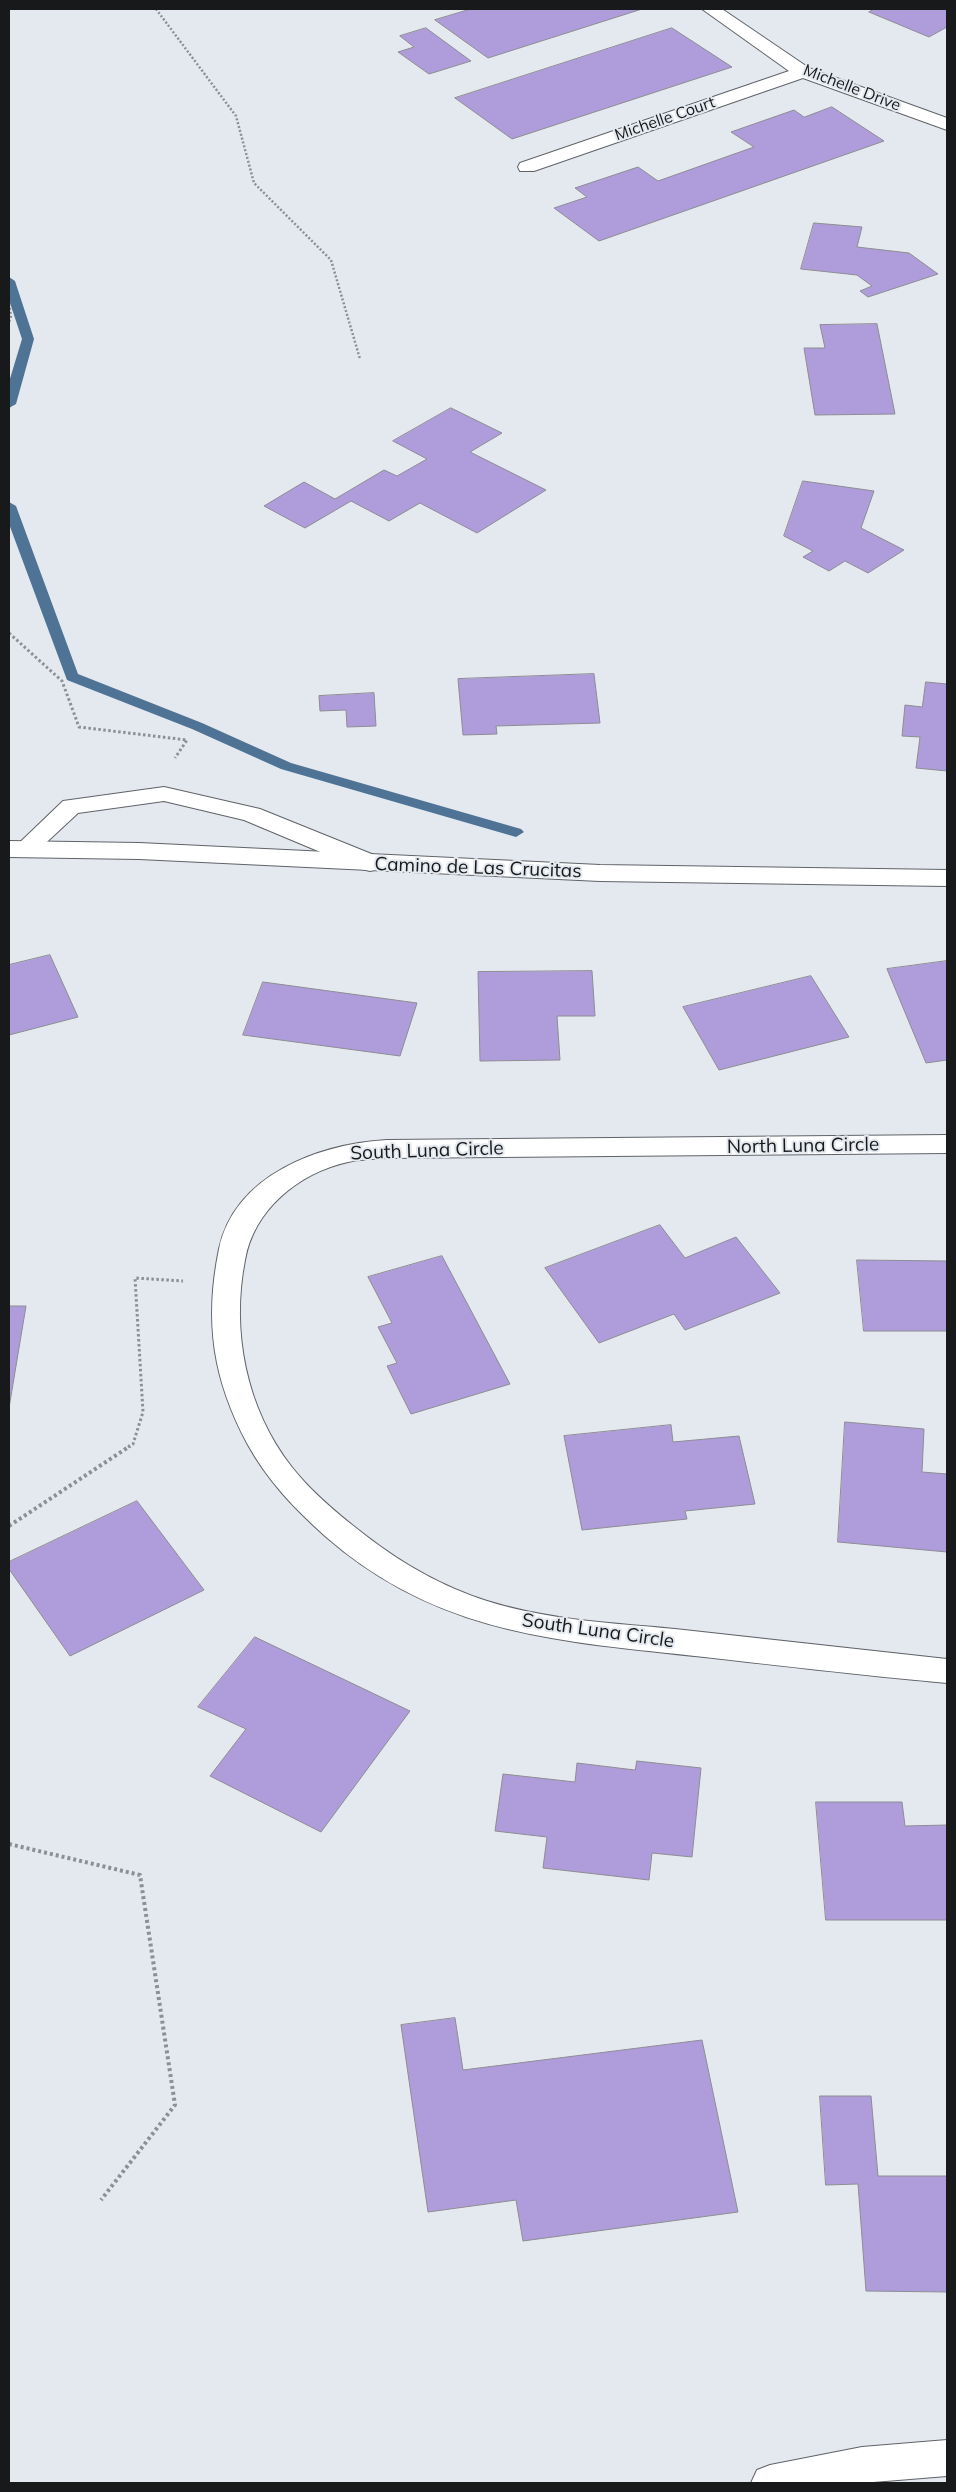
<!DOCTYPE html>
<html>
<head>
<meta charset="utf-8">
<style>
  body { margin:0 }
  #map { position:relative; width:956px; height:2492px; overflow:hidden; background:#e4e9ef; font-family:Mulish,sans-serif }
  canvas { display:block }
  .frame { position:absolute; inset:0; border:10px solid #17191b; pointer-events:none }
</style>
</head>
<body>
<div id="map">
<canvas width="956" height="2492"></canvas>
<div class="frame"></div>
</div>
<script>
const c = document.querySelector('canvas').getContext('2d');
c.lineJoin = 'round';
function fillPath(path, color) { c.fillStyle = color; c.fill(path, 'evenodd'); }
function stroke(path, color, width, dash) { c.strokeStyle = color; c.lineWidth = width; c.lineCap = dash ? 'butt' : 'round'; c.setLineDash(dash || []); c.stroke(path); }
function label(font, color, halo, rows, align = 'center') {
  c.font = font + ' Mulish,sans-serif'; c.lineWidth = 4; c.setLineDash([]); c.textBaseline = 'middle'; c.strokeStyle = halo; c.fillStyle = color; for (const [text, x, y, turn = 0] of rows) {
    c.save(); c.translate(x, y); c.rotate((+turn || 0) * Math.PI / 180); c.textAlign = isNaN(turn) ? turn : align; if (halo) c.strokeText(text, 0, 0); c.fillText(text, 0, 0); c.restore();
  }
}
fillPath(new Path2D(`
  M 9,277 L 15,281 L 34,339 L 16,404 L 9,408 L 9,382 L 22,339 L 9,300 Z
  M 9,502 L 16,506 L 78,674 L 202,723 L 291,763 L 521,829 L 524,832 L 516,837 L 281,769 L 192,729 L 67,680 L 9,524 Z`), '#4e7395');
const building = new Path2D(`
  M 471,9 L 642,9 L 488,58 L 435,20 Z
  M 875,9 L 947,9 L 947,27 L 929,37 L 869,12 Z
  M 426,28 L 471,61 L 429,74 L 398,52 L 414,47 L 400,36 Z
  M 672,28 L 732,67 L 512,139 L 455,98 Z
  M 832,107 L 884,141 L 599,241 L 554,208 L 587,197 L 575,188 L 638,167 L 658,181 L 754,147 L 731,132 L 794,110 L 804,117 Z
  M 814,223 L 862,227 L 857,247 L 909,253 L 938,274 L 868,297 L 860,291 L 872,286 L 857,275 L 801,269 Z
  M 877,324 L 895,414 L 815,415 L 804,348 L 825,348 L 820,325 Z
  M 451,408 L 502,433 L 470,452 L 546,490 L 477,533 L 420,503 L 389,521 L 351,501 L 305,528 L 264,506 L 304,482 L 335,499 L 384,470 L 397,476 L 427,459 L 393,441 Z
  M 803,481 L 874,491 L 861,528 L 904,550 L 868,573 L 845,561 L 829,571 L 803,557 L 813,551 L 784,536 Z
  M 594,674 L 600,723 L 496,726 L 497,734 L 463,735 L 458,679 Z
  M 926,682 L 947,684 L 947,771 L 916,768 L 920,737 L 902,736 L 905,705 L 922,707 Z
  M 374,693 L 376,726 L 347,727 L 346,710 L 320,711 L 319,696 Z
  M 50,955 L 78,1017 L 9,1035 L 9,965 Z
  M 947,961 L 947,1060 L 926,1063 L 887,969 Z
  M 592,971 L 595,1016 L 557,1016 L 560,1060 L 480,1061 L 478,972 Z
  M 811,976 L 849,1037 L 719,1070 L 683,1007 Z
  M 263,982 L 417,1003 L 400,1056 L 243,1035 Z
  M 660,1225 L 685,1258 L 736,1237 L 780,1293 L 685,1330 L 674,1314 L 599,1343 L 545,1268 Z
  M 442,1256 L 510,1384 L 411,1414 L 387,1366 L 397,1363 L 378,1327 L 392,1323 L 368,1277 Z
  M 857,1260 L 947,1261 L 947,1331 L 864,1331 Z
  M 9,1306 L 26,1306 L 9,1408 Z
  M 845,1422 L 924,1429 L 922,1472 L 947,1474 L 947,1552 L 838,1542 Z
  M 671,1425 L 673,1442 L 739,1436 L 755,1504 L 685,1511 L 687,1519 L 582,1530 L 564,1436 Z
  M 137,1501 L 204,1590 L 70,1656 L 9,1569 L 9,1562 Z
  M 255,1637 L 410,1711 L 321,1832 L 210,1776 L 246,1729 L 198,1707 Z
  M 637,1761 L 701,1768 L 692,1857 L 652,1853 L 649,1880 L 543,1868 L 547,1837 L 495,1831 L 503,1774 L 575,1782 L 577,1763 L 635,1770 Z
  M 816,1802 L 902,1802 L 905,1826 L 947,1825 L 947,1920 L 826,1920 Z
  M 455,2018 L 463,2070 L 702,2040 L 738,2212 L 523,2241 L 516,2200 L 428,2212 L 401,2025 Z
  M 820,2096 L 871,2096 L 878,2176 L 947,2176 L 947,2292 L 866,2291 L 858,2184 L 826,2185 Z`);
fillPath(building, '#af9ddb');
stroke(building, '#8d8c92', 1);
const service = new Path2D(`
  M 164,787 L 260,809 L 379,857 L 382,863 L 379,869 L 370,871 L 361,869 L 244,820 L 164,801 L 78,813 L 35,853 L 26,856 L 17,853 L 14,848 L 63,801 Z`);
const minor = new Path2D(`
  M 702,9 L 722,9 L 809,68 L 947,118 L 947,130 L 803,78 L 534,171 L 520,171 L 518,167 L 520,163 L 789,71 Z
  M 947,1135 L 947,1153 L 387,1158 C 374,1159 361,1159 348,1162 C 299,1173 254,1209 245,1260 C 231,1331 246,1408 291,1466 C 311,1492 339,1515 365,1535 C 401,1563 443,1587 487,1601 C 548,1620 612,1623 675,1629 C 765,1639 856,1649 947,1659 L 947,1683 C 866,1676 785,1666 704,1657 C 561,1641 439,1636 325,1536 C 294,1508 268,1481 248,1445 C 213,1380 204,1322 219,1249 C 235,1174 320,1144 387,1140 Z
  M 947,2440 L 947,2476 L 861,2483 L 751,2483 L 757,2470 L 770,2465 L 862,2447 Z`);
const tertiary = new Path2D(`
  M 9,841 L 139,843 L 600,865 L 947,870 L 947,886 L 600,881 L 139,859 L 9,857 Z`);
stroke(service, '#5f6368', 2);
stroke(minor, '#5f6368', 2);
stroke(tertiary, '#5f6368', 2);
stroke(new Path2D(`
  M 156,9 L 236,116 L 254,183 L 331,260 L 360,359
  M 9,304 L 11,316 L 9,322`), '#8c9094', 2.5, [2, 2]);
stroke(new Path2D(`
  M 9,633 L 62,681 L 79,727 L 187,740 L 175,758
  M 128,1447 L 133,1444 L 143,1412 L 135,1278 L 183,1281`), '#8c9094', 3, [2.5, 2.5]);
stroke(new Path2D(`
  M 9,1526 L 130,1446
  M 9,1844 L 140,1875 L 175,2105 L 101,2200`), '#8c9094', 4, [3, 3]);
fillPath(service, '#fff');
fillPath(minor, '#fff');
fillPath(tertiary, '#fff');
label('16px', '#17191b', '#e4e9ef', [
  ["Michelle Drive",852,88,21],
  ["Michelle Court",665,119,-19]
]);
label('19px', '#17191b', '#e4e9ef', [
  ["Camino de Las Crucitas",478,868,2],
  ["North Luna Circle",803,1146,-1],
  ["South Luna Circle",427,1151,-2],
  ["South Luna Circle",598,1631,8]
]);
</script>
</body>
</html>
